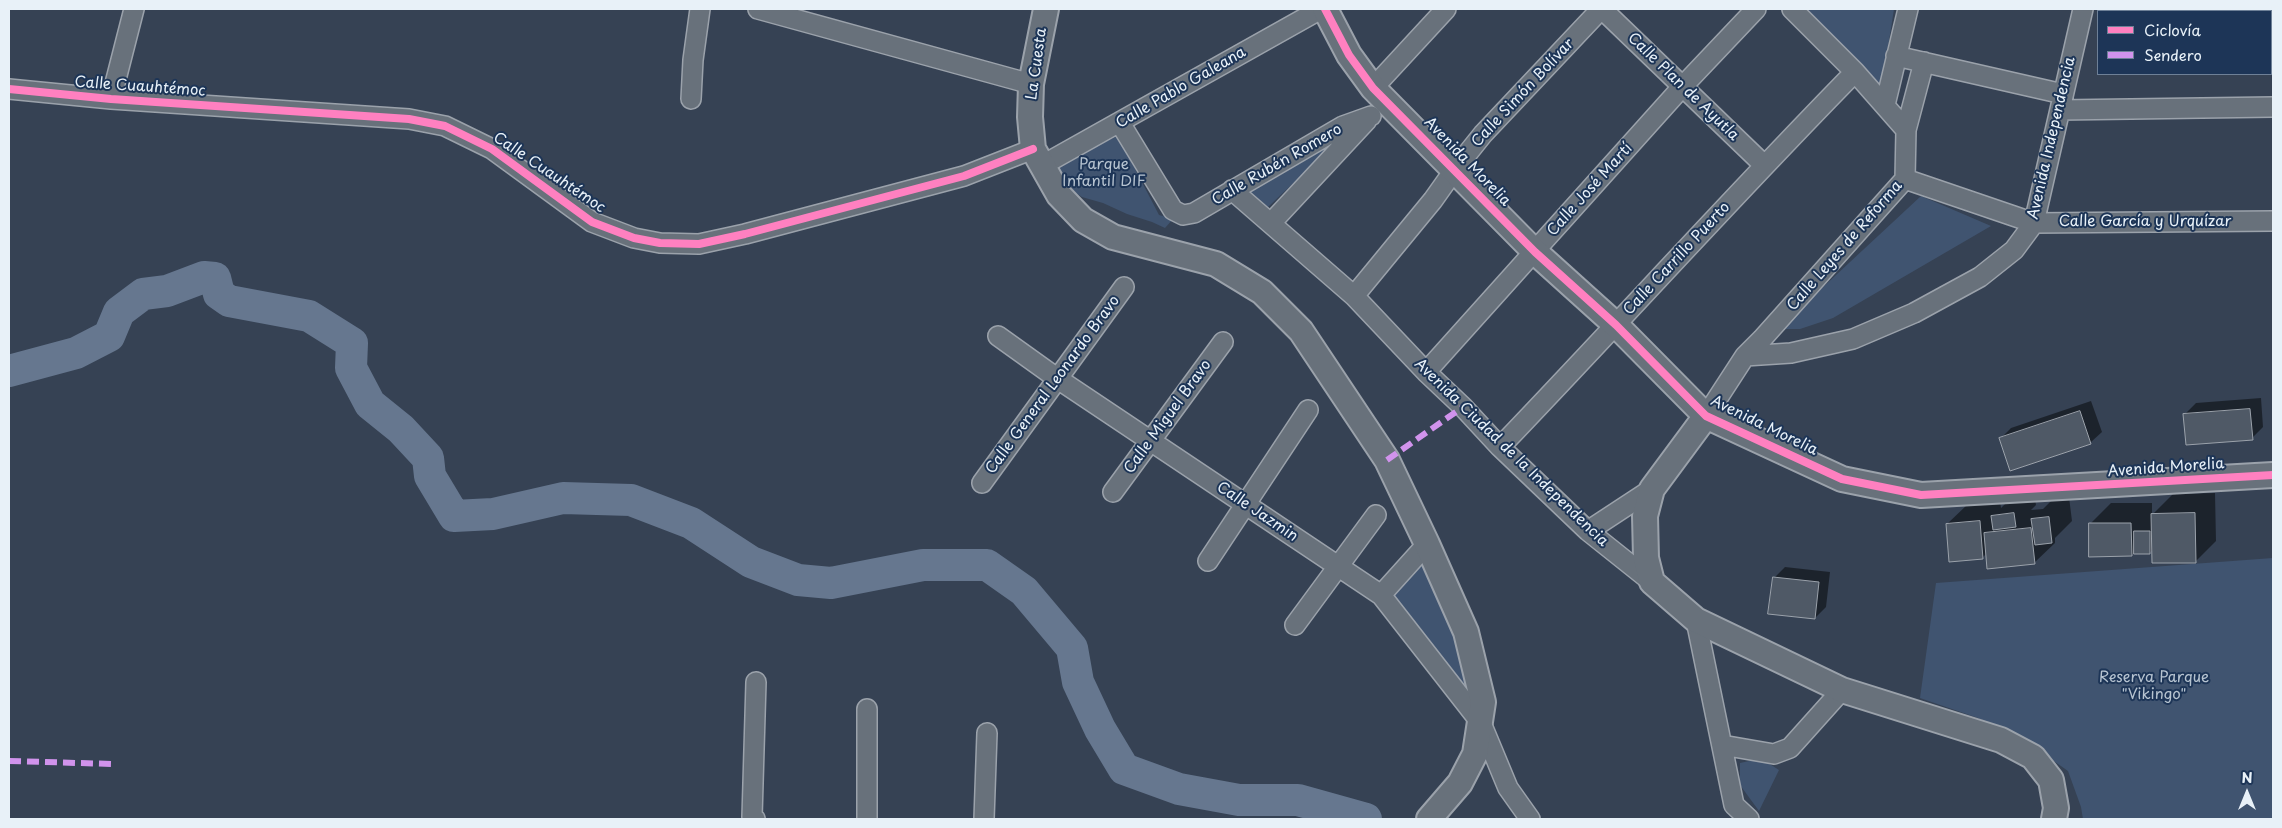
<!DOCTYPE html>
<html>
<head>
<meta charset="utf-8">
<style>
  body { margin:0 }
  #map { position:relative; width:2282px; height:828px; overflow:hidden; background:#364254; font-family:"Playpen Sans",sans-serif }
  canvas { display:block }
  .frame { position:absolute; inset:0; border:10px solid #e8f1f8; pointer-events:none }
  .legend { position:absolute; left:2097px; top:10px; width:175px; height:65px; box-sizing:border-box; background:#1d3557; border:1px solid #6e8097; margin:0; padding:6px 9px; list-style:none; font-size:15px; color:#e8f1f8 }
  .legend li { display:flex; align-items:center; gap:10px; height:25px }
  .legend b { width:25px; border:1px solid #6e8097 }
  .north { position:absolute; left:2222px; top:768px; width:50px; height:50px; -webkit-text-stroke:4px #1d3557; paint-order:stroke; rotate:0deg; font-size:14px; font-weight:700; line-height:20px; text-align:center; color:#e8f1f8 }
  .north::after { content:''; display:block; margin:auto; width:18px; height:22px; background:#e8f1f8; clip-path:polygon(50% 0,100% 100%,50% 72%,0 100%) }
</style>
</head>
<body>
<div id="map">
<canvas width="2282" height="828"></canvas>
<div class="frame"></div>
<ul class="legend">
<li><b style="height:6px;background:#ff80c0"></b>Ciclovía</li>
<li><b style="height:6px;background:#d193ec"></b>Sendero</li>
</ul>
<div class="north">N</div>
</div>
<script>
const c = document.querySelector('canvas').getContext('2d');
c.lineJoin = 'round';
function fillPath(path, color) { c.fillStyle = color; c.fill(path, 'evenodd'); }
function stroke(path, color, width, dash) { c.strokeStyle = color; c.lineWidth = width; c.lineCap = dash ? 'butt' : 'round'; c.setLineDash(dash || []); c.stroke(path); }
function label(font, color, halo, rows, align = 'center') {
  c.font = font + ' "Playpen Sans",sans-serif'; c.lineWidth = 4; c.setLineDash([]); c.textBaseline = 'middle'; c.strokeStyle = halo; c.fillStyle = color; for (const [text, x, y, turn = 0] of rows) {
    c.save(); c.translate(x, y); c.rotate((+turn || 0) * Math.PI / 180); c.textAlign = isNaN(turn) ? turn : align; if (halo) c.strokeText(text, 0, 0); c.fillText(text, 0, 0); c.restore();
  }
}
fillPath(new Path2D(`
  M 1795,9 L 1894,9 L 1881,92 Z
  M 1357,123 L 1268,207 L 1245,188 Z
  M 1118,136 L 1159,215 L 1173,219 L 1165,228 L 1152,222 L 1127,214 L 1103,203 L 1082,197 L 1063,184 L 1052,166 Z
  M 1921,196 L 1991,226 L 1833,318 L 1800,329 L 1778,329 Z
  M 1423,557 L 1456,635 L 1472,702 L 1389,591 Z
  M 2273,558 L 2273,819 L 2083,819 L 2081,807 L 2068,771 L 2031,745 L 1978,718 L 1920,698 L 1936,583 Z
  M 1754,760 L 1768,763 L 1779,770 L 1759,811 L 1740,785 L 1740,763 Z`), '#405470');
fillPath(new Path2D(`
  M 2261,398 L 2263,427 L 2252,438 L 2185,414 L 2196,403 Z
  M 2091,401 L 2102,432 L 2091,442 L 2011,469 L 2000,439 L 2011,428 Z
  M 2034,493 L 2036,505 L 2031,510 L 2043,509 L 2053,499 L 2069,497 L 2072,521 L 2055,538 L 2055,543 L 2034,563 L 1987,553 L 1982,558 L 1947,524 L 1968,504 L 2000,501 L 2001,508 L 2013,496 Z
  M 2215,493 L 2216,541 L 2195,562 L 2153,550 L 2149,553 L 2134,553 L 2131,555 L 2090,524 L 2111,503 L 2152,503 L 2152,515 L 2173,494 Z
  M 1785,567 L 1830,572 L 1826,607 L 1815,618 L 1774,578 Z`), '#0007');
stroke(new Path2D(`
  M 9,371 L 76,353 L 109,336 L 119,312 L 143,294 L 167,291 L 204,277 L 215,278 L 219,294 L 229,301 L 309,316 L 352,343 L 351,368 L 370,404 L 401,429 L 428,458 L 430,476 L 454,516 L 493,514 L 563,498 L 631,500 L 691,523 L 751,562 L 798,580 L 831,583 L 923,565 L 987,565 L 1024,591 L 1072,648 L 1078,682 L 1100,729 L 1124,769 L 1179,789 L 1239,800 L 1298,800 L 1366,819`), '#66778f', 32);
const building = new Path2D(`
  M 2250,409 L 2253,440 L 2186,445 L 2183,414 Z
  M 2080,411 L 2091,444 L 2010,471 L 1999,438 Z
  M 2014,513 L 2016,527 L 1993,530 L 1991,516 Z
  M 2195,513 L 2196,563 L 2152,563 L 2151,514 Z
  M 2049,517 L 2052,543 L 2035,545 L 2031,519 Z
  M 1980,521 L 1983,559 L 1949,562 L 1946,524 Z
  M 2089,523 L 2131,523 L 2132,556 L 2089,557 Z
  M 2031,528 L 2035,564 L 1987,569 L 1984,533 Z
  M 2134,531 L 2150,531 L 2150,554 L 2134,554 Z
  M 1773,577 L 1819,582 L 1815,619 L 1768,614 Z`);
fillPath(building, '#4f5966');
stroke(building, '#9ba2ab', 1);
const minor = new Path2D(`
  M 758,9 L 1031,84
  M 1602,9 L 1764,165
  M 1792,9 L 1855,72 L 1906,130
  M 1896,56 L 2063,94
  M 1373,88 L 1446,9
  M 9,89 L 111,99 L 409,119 L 445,126 L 492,149 L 592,222 L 634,238 L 660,243 L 699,244 L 745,234 L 964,176 L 1033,149
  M 111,99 L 134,9
  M 691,99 L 693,60 L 700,9
  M 1885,105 L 1908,9
  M 2060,110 L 2273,107
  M 1120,123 L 1173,210 L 1183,215 L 1194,213 L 1343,126 L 1371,116
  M 1041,166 L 1321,9
  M 1905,179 L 2034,223 L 2273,221
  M 1232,190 L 1354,296 L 1426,372 L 1463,407 L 1500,447 L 1588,531 L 1652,582
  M 1271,223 L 1367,120
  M 1354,296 L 1433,200 L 1455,169 L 1483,134 L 1601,9
  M 998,336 L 1058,379 L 1381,595 L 1481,723 L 1508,788 L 1530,819
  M 1745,356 L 1762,339 L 1905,179 L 1906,130 L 1924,62
  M 1426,372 L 1682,87 L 1756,9
  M 1706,416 L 1745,356 L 1791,353 L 1853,339 L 1914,313 L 1980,277 L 2014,250 L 2034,223 L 2083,9
  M 1500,447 C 1619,323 1734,195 1855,72
  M 982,483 L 1124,287
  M 1113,492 L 1223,342
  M 1588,531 L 1652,489
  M 1208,561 L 1308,410
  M 1381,595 L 1427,544
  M 1696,620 L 1734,805 L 1749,819
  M 1295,625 L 1376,515
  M 1722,745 L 1774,754 L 1790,748 L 1842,690
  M 755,819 L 752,817 L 756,682
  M 867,819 L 867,709
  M 984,819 L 987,733`);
const tertiary = new Path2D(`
  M 1046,9 L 1031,84 L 1030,117 L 1033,149 L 1059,195 L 1083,220 L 1113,237 L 1216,264 L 1262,292 L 1301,331 L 1387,460 L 1427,544 L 1466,632 L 1483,702 L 1475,754 L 1460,783 L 1429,819
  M 1325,9 L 1349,55 L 1373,88 L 1535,252 L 1616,325 L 1706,416 L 1842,479 L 1921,495 L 2273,475
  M 1706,416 L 1652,489 L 1645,516 L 1646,558 L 1652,582 L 1696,620 L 1842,690 L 2001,740 L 2033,757 L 2051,780 L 2056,808 L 2054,819`);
stroke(minor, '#9ba2ab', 22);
stroke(tertiary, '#9ba2ab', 28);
stroke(minor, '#68717b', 19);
stroke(tertiary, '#68717b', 24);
stroke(new Path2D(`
  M 1387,460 L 1463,407
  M 9,761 L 114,764`), '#d193ec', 6, [12, 6]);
stroke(new Path2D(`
  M 1325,9 L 1349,55 L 1373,88 L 1535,252 L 1616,325 L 1706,416 L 1842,479 L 1921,495 L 2273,475
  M 9,89 L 111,99 L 409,119 L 445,126 L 492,149 L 592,222 L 634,238 L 660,243 L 699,244 L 745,234 L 964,176 L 1033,149`), '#ff80c0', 8);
label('15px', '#e8f1f8', '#1d3557', [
  ["La Cuesta",1037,64,-82],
  ["Calle Cuauhtémoc",140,87,4],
  ["Calle Plan de Ayutla",1683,87,44],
  ["Calle Pablo Galeana",1181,88,-30],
  ["Calle Simón Bolívar",1523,93,-47],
  ["Avenida Independencia",2052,138,-77],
  ["Avenida Morelia",1467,162,46],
  ["Calle Rubén Romero",1277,165,-30],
  ["Calle Cuauhtémoc",549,173,34],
  ["Calle José Martí",1590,190,-48],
  ["Calle García y Urquízar",2145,222],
  ["Calle Leyes de Reforma",1845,246,-49],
  ["Calle Carrillo Puerto",1677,259,-47],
  ["Calle General Leonardo Bravo",1053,385,-54],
  ["Calle Miguel Bravo",1168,417,-54],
  ["Avenida Morelia",1764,426,26],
  ["Avenida Ciudad de la Independencia",1511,453,44],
  ["Avenida Morelia",2166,468,-4],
  ["Calle Jazmin",1257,512,34]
]);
label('15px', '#b6c3d0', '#1d3557', [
  ["Parque",1104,165],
  ["Infantil DIF",1104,182],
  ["Reserva Parque",2154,678],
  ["\"Vikingo\"",2154,695]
]);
</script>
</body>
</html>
